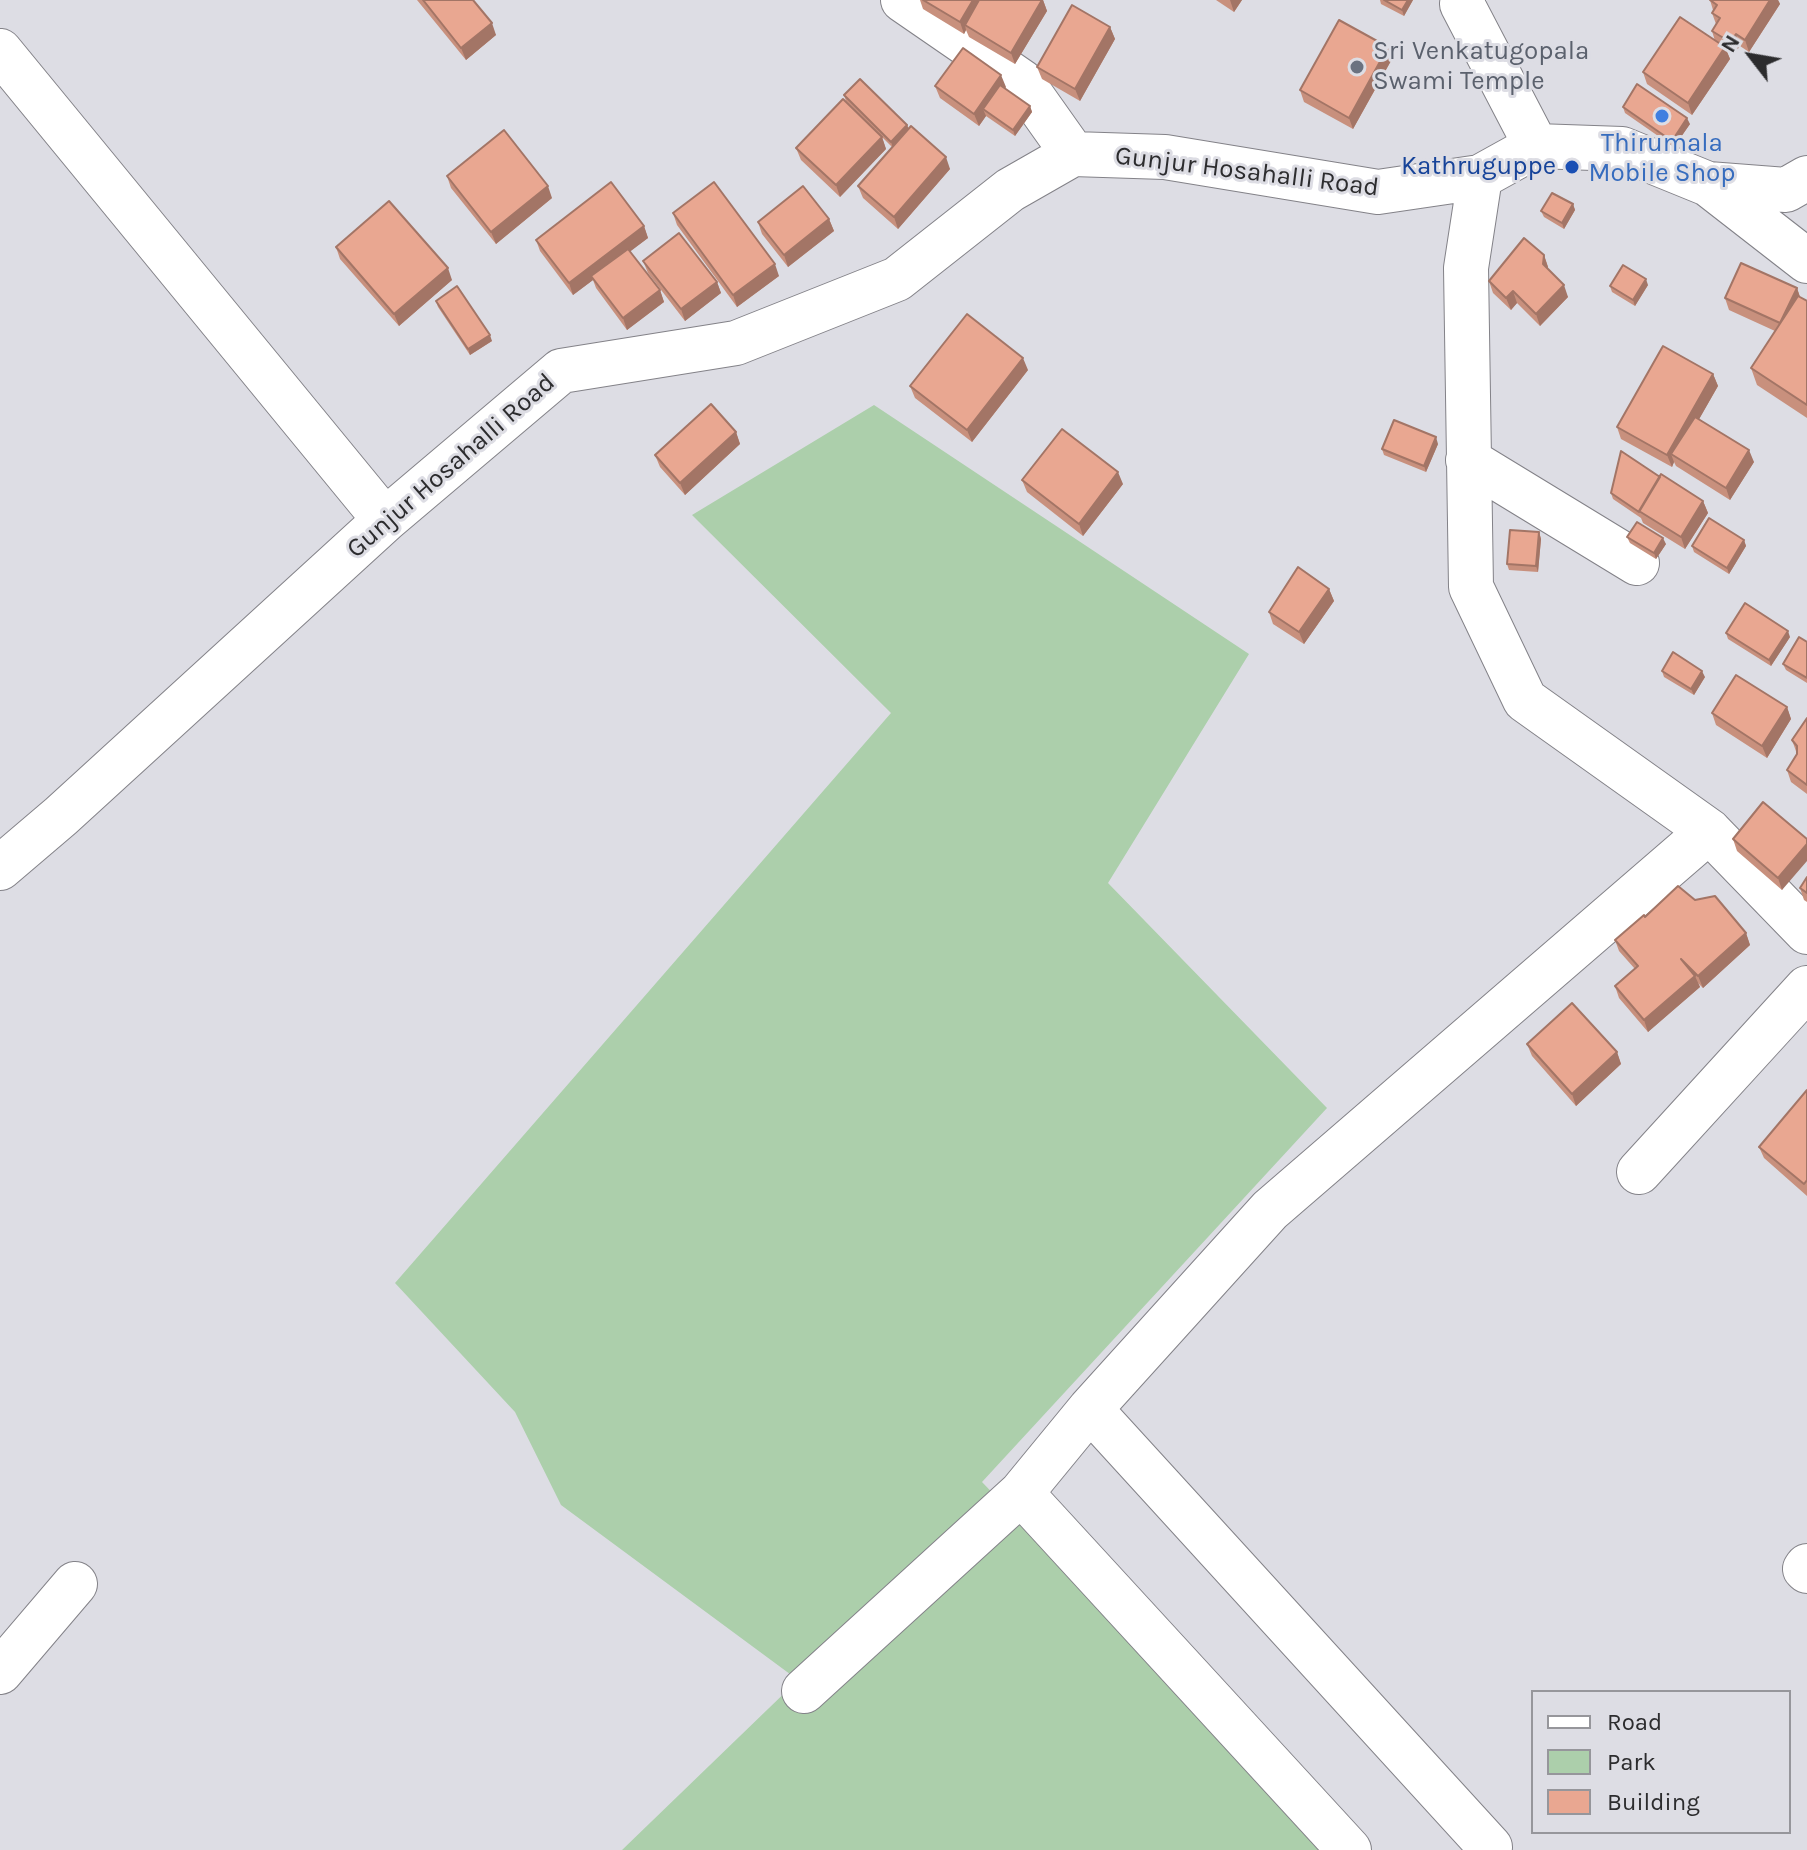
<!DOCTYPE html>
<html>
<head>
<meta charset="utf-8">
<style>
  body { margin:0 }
  #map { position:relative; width:1807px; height:1850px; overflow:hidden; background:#dddde4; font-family:Karla,sans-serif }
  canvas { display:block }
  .legend { position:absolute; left:1531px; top:1690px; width:260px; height:144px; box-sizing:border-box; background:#dddde4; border:2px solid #96969b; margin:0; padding:10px 14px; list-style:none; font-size:24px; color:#2c2c2e }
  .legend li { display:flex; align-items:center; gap:16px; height:40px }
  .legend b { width:40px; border:2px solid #96969b }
  .north { position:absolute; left:1711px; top:16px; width:80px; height:80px; -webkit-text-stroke:6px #dddde4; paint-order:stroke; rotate:301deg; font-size:22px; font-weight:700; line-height:32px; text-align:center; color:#2c2c2e }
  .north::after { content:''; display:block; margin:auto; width:28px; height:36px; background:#2c2c2e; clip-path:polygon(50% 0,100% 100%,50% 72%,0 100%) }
</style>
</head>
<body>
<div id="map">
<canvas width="1807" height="1850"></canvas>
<ul class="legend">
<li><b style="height:10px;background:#fff"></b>Road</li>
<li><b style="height:22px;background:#accfab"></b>Park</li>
<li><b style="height:22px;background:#e9a791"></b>Building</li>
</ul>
<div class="north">N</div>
</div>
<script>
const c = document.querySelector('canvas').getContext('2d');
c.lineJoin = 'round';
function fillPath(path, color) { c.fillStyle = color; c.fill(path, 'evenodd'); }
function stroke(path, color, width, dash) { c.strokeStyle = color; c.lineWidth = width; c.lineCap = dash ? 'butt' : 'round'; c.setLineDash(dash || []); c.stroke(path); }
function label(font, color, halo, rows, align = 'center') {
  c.font = font + ' Karla,sans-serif'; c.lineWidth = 6; c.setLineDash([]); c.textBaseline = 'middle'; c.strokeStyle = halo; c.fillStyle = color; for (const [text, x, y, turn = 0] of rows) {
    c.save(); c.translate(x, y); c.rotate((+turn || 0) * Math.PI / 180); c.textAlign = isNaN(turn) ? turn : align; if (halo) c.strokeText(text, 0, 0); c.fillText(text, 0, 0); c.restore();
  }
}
fillPath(new Path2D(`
  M 874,405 L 1249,654 L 1108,883 L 1327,1108 L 982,1482 L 1335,1850 L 622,1850 L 798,1680 L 561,1505 L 515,1412 L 395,1283 L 891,713 L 692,515 Z`), '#accfab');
const minor = new Path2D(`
  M 903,0 L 1022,82 L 1073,154
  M 1463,0 L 1462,4 L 1536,146
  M 0,51 L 385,520
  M 1480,177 L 1466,268 L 1471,587 L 1525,700 L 1709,831 L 1807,932
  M 1708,184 L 1807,261
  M 1468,460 L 1637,563
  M 0,868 L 61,816 L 385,520 L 561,371 L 736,343 L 897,279 L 1010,190 L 1073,154 L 1165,157 L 1378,192 L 1480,177 L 1536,146 L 1622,149 L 1708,184 L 1786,190 L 1807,178
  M 1639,1172 L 1807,988
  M 1090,1409 L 1490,1847
  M 1021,1493 L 1349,1850
  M 1807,1566 L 1805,1569 L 1807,1571
  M 0,1672 L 75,1584
  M 804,1691 L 1021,1493 L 1090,1409 L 1270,1210 L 1709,831`);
stroke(minor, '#838288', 46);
stroke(minor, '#fff', 44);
fillPath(new Path2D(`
  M 417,0 L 473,0 L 496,35 L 466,60 Z
  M 920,0 L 1043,0 L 1047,11 L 1015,64 L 969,37 L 966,30 L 964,34 L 923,9 Z
  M 1216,0 L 1242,0 L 1234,12 Z
  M 1380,0 L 1413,0 L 1404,16 L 1381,4 Z
  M 1710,0 L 1778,0 L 1780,4 L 1749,52 L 1740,46 L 1734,54 L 1726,49 L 1730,59 L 1692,115 L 1647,84 L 1643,72 L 1715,41 L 1712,31 L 1716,24 L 1712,13 L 1713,10 Z
  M 1110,27 L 1115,39 L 1080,101 L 1042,79 L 1037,67 Z
  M 1388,47 L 1392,59 L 1353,129 L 1304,102 L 1300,90 Z
  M 935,86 L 1006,87 L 1005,88 L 1030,106 L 1032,112 L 1015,136 L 986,116 L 979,126 L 940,98 Z
  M 844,95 L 907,125 L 908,128 L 950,169 L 898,229 L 863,198 L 858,186 L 892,147 L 846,101 Z
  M 1623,107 L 1690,124 L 1674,147 L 1625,113 Z
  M 882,137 L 886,149 L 840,197 L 801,160 L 796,148 Z
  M 447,176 L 552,198 L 496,244 L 451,188 Z
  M 1573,204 L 1575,210 L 1564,229 L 1544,217 L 1541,211 Z
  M 673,213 L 779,276 L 737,307 L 677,225 Z
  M 829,219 L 834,231 L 788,267 L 762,234 L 758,222 Z
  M 644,226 L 648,238 L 630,251 L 660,290 L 664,302 L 627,330 L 596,288 L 593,280 L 573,295 L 540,251 L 536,240 Z
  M 336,247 L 452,280 L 399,326 L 340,259 Z
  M 1544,255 L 1548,267 L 1548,269 L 1568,297 L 1540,326 L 1517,303 L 1511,310 L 1493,293 L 1489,281 Z
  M 643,261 L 717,282 L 721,293 L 685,321 L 648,273 Z
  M 1648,285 L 1635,306 L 1612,292 L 1610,286 Z
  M 1797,288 L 1800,297 L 1807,301 L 1807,418 L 1757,385 L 1751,368 L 1775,331 L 1729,310 L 1725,298 Z
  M 436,301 L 492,341 L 470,355 L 438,307 Z
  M 1028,370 L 972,442 L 915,398 L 910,386 Z
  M 1713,374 L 1718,386 L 1699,419 L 1754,462 L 1730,500 L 1676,466 L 1674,462 L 1672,467 L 1621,439 L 1617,427 Z
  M 736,432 L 740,444 L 685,495 L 660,467 L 655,455 Z
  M 1438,444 L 1426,472 L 1384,455 L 1382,449 Z
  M 1660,477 L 1703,501 L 1708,513 L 1685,549 L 1643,523 L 1641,518 L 1613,499 L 1611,493 Z
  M 1022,480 L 1123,484 L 1083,536 L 1027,492 Z
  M 1539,532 L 1541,539 L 1538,572 L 1509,570 L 1507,564 Z
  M 1627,537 L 1666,544 L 1656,559 L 1630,543 Z
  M 1744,540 L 1746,546 L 1729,574 L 1694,552 L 1692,546 Z
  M 1329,589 L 1334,601 L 1304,644 L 1273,624 L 1269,612 Z
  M 1726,633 L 1790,637 L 1771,666 L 1728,639 Z
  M 1807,642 L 1807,683 L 1786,670 L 1783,664 Z
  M 1662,671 L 1705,677 L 1694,695 L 1664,677 Z
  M 1787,707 L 1791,719 L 1767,758 L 1716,725 L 1712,713 Z
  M 1807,718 L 1807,794 L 1791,782 L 1787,770 L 1797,754 L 1792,740 Z
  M 1733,839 L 1807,839 L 1782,890 L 1737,851 Z
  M 1807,877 L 1807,902 L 1804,900 L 1800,888 Z
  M 1695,900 L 1746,933 L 1750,945 L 1703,988 L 1698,983 L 1700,987 L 1648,1032 L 1619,998 L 1615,986 L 1635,969 L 1619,951 L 1615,940 L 1645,917 Z
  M 1527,1044 L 1617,1052 L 1621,1064 L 1576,1106 L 1532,1056 Z
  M 1807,1090 L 1807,1196 L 1764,1158 L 1759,1147 Z`), '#c8907d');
fillPath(new Path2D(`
  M 973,0 L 985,0 L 965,25 L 966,30 L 964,34 L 960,22 Z
  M 1042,0 L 1043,0 L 1047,11 L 1015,64 L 1011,53 Z
  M 1230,0 L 1242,0 L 1234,12 Z
  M 1408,0 L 1413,0 L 1404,16 L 1402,10 Z
  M 1770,0 L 1778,0 L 1780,4 L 1749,52 L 1745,40 Z
  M 492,23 L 496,35 L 466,60 L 461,48 Z
  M 1110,27 L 1115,39 L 1080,101 L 1075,89 Z
  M 1736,34 L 1740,46 L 1734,54 L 1730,42 Z
  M 1388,47 L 1392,59 L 1353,129 L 1349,118 Z
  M 1725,47 L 1730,59 L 1692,115 L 1688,103 Z
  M 1001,75 L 1006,87 L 988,113 L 983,109 L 986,116 L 979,126 L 974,114 Z
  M 1030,106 L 1032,112 L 1015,136 L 1013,130 Z
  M 1687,118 L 1690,124 L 1674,147 L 1672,141 Z
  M 907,125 L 910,131 L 893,148 L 891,142 Z
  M 882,137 L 886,149 L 840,197 L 836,185 Z
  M 946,157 L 950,169 L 898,229 L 894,217 Z
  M 548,186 L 552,198 L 496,244 L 491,232 Z
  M 1573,204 L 1575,210 L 1564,229 L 1562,223 Z
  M 829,219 L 834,231 L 788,267 L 784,255 Z
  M 644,226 L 648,238 L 594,279 L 591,276 L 593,280 L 573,295 L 569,283 Z
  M 1544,255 L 1548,267 L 1547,276 L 1543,264 Z
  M 775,264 L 779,276 L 737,307 L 733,295 Z
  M 448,268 L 452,280 L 399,326 L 394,314 Z
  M 1646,279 L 1648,285 L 1635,306 L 1633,300 Z
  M 717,282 L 721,293 L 685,321 L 681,309 Z
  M 1564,285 L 1568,297 L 1540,326 L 1536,314 Z
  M 1797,288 L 1801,300 L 1780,323 Z
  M 660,290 L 664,302 L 627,330 L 623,318 Z
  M 1513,291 L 1517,303 L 1511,310 L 1506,298 Z
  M 490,335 L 492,341 L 470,355 L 468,349 Z
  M 1023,358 L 1028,370 L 972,442 L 967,430 Z
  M 1713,374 L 1718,386 L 1677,458 L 1671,454 L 1674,462 L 1672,467 L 1667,455 Z
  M 736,432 L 740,444 L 685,495 L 680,483 Z
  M 1436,437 L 1438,444 L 1426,472 L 1424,466 Z
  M 1749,450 L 1754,462 L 1730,500 L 1726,488 Z
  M 1118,472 L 1123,484 L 1083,536 L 1079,524 Z
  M 1703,501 L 1708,513 L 1685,549 L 1681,537 Z
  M 1539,532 L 1541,539 L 1538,572 L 1536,566 Z
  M 1663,538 L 1666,544 L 1656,559 L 1654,553 Z
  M 1744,540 L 1746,546 L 1729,574 L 1727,568 Z
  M 1329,589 L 1334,601 L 1304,644 L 1299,632 Z
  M 1788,631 L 1790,637 L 1771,666 L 1769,660 Z
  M 1702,671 L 1705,677 L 1694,695 L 1691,689 Z
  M 1787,707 L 1791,719 L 1767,758 L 1762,746 Z
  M 1807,844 L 1807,861 L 1782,890 L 1778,878 Z
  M 1746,933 L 1750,945 L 1703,988 L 1698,976 Z
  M 1695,976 L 1700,987 L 1648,1032 L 1644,1020 Z
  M 1617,1052 L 1621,1064 L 1576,1106 L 1572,1094 Z`), '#a37566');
const building = new Path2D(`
  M 423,0 L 473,0 L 492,23 L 461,48 Z
  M 923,0 L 973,0 L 960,22 Z
  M 979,0 L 1042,0 L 1011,53 L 965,25 Z
  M 1384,0 L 1408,0 L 1402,10 Z
  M 1710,0 L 1770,0 L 1745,40 L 1736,34 L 1730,42 L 1712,31 L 1720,18 L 1712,13 L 1717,5 Z
  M 1072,5 L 1110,27 L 1075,89 L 1037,67 Z
  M 1680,17 L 1725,47 L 1688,103 L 1643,72 Z
  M 1339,20 L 1388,47 L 1349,118 L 1300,90 Z
  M 963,48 L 1001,75 L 974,114 L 935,86 Z
  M 860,79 L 907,125 L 891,142 L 844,95 Z
  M 1637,84 L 1687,118 L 1672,141 L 1623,107 Z
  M 1000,85 L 1030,106 L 1013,130 L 983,109 Z
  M 843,99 L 882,137 L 836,185 L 796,148 Z
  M 911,126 L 946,157 L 894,217 L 858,186 Z
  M 504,130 L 548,186 L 491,232 L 447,176 Z
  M 611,182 L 644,226 L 569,283 L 536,240 Z
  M 714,182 L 775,264 L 733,295 L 673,213 Z
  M 803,186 L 829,219 L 784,255 L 758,222 Z
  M 1552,193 L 1573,204 L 1562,223 L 1541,211 Z
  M 389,201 L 448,268 L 394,314 L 336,247 Z
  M 679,233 L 717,282 L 681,309 L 643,261 Z
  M 1524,238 L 1544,255 L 1543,264 L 1564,285 L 1536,314 L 1513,291 L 1506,298 L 1489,281 Z
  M 628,249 L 660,290 L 623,318 L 591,276 Z
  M 1741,263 L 1797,288 L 1780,323 L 1725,298 Z
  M 1623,265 L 1646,279 L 1633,300 L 1610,286 Z
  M 457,286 L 490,335 L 468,349 L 436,301 Z
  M 1798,296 L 1807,301 L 1807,405 L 1751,368 Z
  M 967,314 L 1023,358 L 967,430 L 910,386 Z
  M 1663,346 L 1713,374 L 1667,455 L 1617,427 Z
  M 711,404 L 736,432 L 680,483 L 655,455 Z
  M 1695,417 L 1749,450 L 1726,488 L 1671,454 Z
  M 1394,420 L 1436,437 L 1424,466 L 1382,449 Z
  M 1062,429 L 1118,472 L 1079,524 L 1022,480 Z
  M 1621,451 L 1660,477 L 1639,512 L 1611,493 Z
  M 1661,474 L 1703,501 L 1681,537 L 1639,511 Z
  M 1709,518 L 1744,540 L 1727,568 L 1692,546 Z
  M 1637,522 L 1663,538 L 1654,553 L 1627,537 Z
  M 1510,530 L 1539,532 L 1536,566 L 1507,564 Z
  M 1298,567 L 1329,589 L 1299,632 L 1269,612 Z
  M 1745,603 L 1788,631 L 1769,660 L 1726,633 Z
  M 1799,637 L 1807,642 L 1807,678 L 1783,664 Z
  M 1673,652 L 1702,671 L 1691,689 L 1662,671 Z
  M 1736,675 L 1787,707 L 1762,746 L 1712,713 Z
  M 1807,718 L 1807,785 L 1787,770 L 1797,754 L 1797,746 L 1792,740 Z
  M 1763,802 L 1807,839 L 1807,844 L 1778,878 L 1733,839 Z
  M 1807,877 L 1807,893 L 1800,888 Z
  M 1678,886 L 1695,900 L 1715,896 L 1746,933 L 1698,976 L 1681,959 L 1695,976 L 1644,1020 L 1615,986 L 1638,966 L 1615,940 L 1644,915 L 1645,917 Z
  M 1572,1003 L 1617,1052 L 1572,1094 L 1527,1044 Z
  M 1807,1090 L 1807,1180 L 1804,1184 L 1759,1147 Z`);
fillPath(building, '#e9a791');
stroke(building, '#a37566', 2);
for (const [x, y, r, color] of [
  [1357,67,8,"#6b7280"],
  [1662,116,8,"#3f7fe0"],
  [1572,167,8,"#1a4fb4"]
]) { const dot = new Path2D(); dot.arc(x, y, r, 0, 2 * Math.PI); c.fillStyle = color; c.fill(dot); stroke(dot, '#dddde4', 3); }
label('26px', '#5b616d', '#dddde4', [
  ["Sri Venkatugopala",1373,52],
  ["Swami Temple",1373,82]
], 'left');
label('26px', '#366cbe', '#dddde4', [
  ["Thirumala",1662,144],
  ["Mobile Shop",1662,174]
]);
label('26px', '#164399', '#dddde4', [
  ["Kathruguppe",1556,167]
], 'right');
label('26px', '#2c2c2e', '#dddde4', [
  ["Gunjur Hosahalli Road",1247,172,7],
  ["Gunjur Hosahalli Road",451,466,-41]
]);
</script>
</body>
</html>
